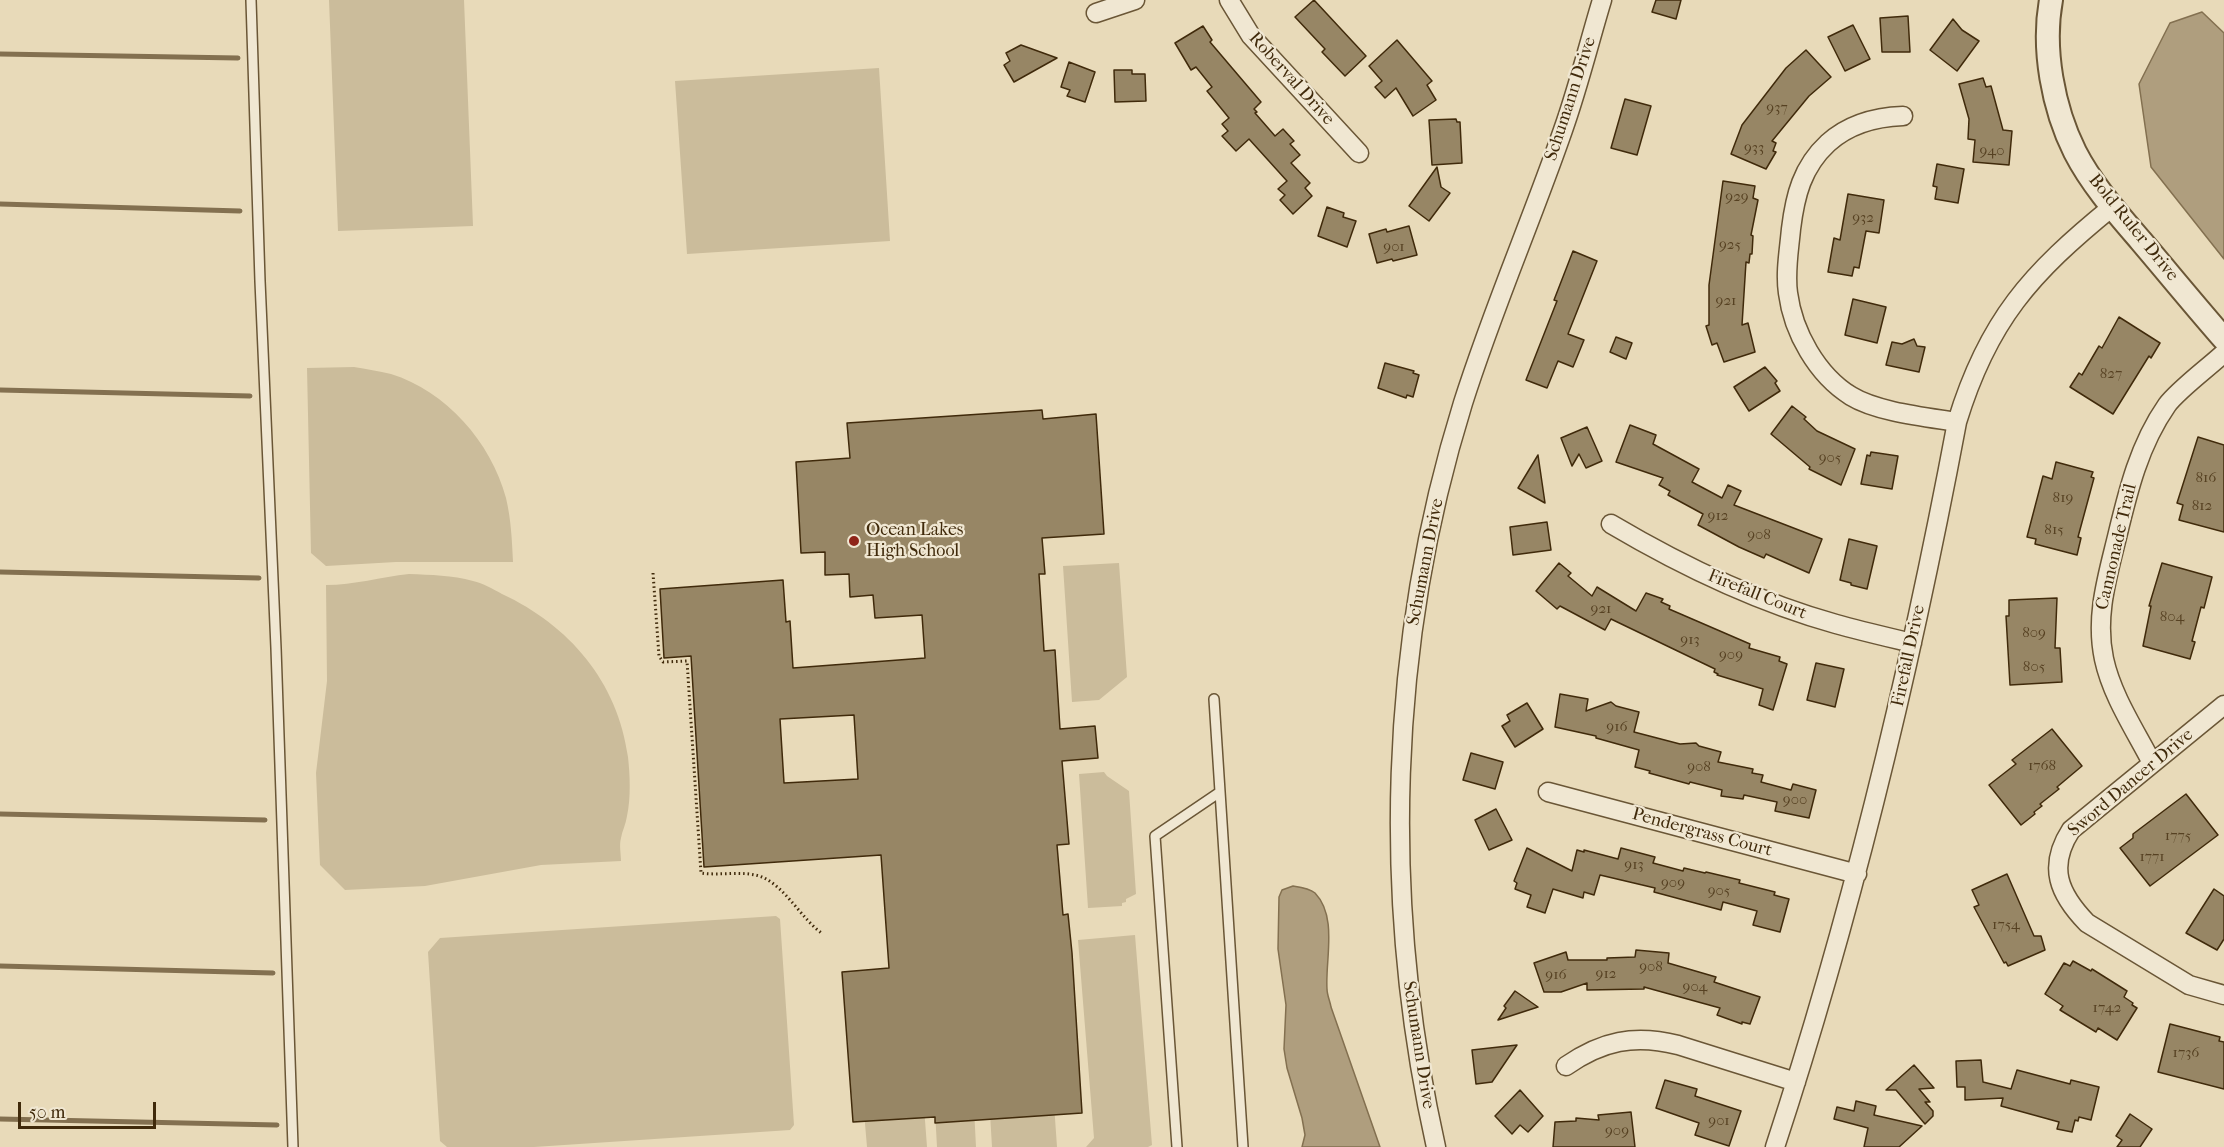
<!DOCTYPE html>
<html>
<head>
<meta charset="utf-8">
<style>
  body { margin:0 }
  #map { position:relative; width:2224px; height:1147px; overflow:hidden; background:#e8dab9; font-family:"IM FELL French Canon",serif }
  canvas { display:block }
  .scale { position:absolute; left:18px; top:1102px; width:138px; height:27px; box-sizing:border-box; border:3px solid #402a0b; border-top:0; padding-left:8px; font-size:18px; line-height:21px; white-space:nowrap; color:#402a0b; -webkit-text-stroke:4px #f0e7d2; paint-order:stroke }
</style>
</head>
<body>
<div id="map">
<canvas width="2224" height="1147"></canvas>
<div class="scale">50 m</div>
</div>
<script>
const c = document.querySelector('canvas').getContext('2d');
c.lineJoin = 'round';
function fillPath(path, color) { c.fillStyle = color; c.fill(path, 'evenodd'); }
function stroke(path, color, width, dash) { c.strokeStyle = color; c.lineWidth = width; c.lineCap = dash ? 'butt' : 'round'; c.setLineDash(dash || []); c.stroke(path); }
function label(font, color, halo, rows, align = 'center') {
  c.font = font + ' "IM FELL French Canon",serif'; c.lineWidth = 4.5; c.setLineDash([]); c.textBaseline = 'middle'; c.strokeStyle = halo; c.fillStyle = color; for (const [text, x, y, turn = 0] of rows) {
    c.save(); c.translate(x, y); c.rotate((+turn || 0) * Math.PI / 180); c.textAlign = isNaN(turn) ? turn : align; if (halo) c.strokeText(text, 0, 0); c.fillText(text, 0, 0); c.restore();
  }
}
fillPath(new Path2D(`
  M 329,0 L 464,0 L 473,226 L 338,231 Z
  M 879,68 L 890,241 L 687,254 L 675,81 Z
  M 354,367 C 366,369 379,371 391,374 C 446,391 491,442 506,498 C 511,519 512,540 513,562 L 396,562 L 326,566 L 311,553 L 307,368 Z
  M 1119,563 L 1127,677 L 1099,700 L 1072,702 L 1063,566 Z
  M 409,574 C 431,575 452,575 473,581 C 483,583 493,589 502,594 C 569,625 618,682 628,757 C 630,775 631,798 627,816 C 626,824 622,831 621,838 C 619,845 621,854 621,861 L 541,865 L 425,886 L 345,890 L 320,865 L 316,773 L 327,681 L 326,585 C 354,585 381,577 409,574 Z
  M 1104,772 L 1107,776 L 1129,791 L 1136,894 L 1126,899 L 1126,902 L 1122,903 L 1122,906 L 1088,908 L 1079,774 Z
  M 776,916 L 780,919 L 794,1125 L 790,1130 L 534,1147 L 447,1147 L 440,1141 L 428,952 L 440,938 Z
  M 1135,935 L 1152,1145 L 1148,1147 L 1086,1147 L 1094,1138 L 1078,940 Z
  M 1054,1104 L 1057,1147 L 992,1147 L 990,1113 Z
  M 924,1107 L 927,1147 L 867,1147 L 864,1112 Z
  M 974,1108 L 976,1147 L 937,1147 L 935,1111 Z`), '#cbbc9b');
const water = new Path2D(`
  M 2202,12 L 2224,33 L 2224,259 L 2151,167 L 2139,84 L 2170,23 Z
  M 1293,886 C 1300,887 1309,888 1315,893 C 1338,917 1325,960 1327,989 C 1327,995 1330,1001 1331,1007 L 1380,1147 L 1302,1147 L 1305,1135 L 1302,1118 L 1287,1068 L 1284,1049 L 1286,1005 L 1278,949 L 1279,897 L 1282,890 Z`);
fillPath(water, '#af9e7e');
stroke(water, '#837050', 1.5);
stroke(new Path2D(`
  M 0,54 L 238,58
  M 0,204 L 240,211
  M 0,390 L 250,396
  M 0,572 L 259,578
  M 0,814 L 265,820
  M 0,966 L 273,973
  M 0,1119 L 277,1125`), '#837050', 5);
const building = new Path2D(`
  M 1314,0 L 1366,56 L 1345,76 L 1322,52 L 1325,49 L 1295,17 Z
  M 1656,0 L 1681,0 L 1676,19 L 1652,12 Z
  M 1908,16 L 1910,52 L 1882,52 L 1880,18 Z
  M 1953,19 L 1962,30 L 1979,41 L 1957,71 L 1930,50 Z
  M 1853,25 L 1870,59 L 1845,71 L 1828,37 Z
  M 1203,26 L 1212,40 L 1210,42 L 1261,102 L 1254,109 L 1257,112 L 1255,113 L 1275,136 L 1283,129 L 1294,141 L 1290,144 L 1300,155 L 1291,163 L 1310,183 L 1305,188 L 1312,196 L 1293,214 L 1280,200 L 1285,195 L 1278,189 L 1287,181 L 1249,139 L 1236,151 L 1222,136 L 1228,131 L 1222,124 L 1229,118 L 1207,91 L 1212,87 L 1196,67 L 1191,70 L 1175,43 Z
  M 1397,40 L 1432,81 L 1427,85 L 1436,100 L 1413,116 L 1396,88 L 1385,98 L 1375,87 L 1382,81 L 1369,66 Z
  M 1021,45 L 1057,58 L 1014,82 L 1004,65 L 1010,61 L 1006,53 Z
  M 1806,50 L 1831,77 L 1809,96 L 1772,141 L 1776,143 L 1773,151 L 1776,152 L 1766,169 L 1731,154 L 1742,125 L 1786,68 Z
  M 1069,62 L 1095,72 L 1085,102 L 1067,96 L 1070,90 L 1061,87 Z
  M 1114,70 L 1132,70 L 1132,74 L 1145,74 L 1146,101 L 1115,102 Z
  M 1983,78 L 1986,87 L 1991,86 L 2003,130 L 2012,131 L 2009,165 L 1973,162 L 1975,140 L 1968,139 L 1969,119 L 1959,84 Z
  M 1625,99 L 1651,106 L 1637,155 L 1611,148 Z
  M 1456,119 L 1457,122 L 1460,122 L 1462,163 L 1432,165 L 1429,120 Z
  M 1937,164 L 1964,169 L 1958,203 L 1935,199 L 1937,187 L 1933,186 Z
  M 1437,167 L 1441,187 L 1450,193 L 1429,221 L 1409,206 Z
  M 1723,181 L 1755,186 L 1753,198 L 1758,200 L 1751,235 L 1753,236 L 1752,254 L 1750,254 L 1749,263 L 1746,262 L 1742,325 L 1748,323 L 1755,352 L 1724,362 L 1717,343 L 1712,345 L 1706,326 L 1709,325 L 1709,285 Z
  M 1848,194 L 1884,200 L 1879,233 L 1866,231 L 1859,268 L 1854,267 L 1852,276 L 1828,272 L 1834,238 L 1840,240 Z
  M 1327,207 L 1344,213 L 1343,217 L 1356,221 L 1347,247 L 1318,236 Z
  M 1409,226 L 1417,255 L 1393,261 L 1392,259 L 1377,263 L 1369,234 L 1386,229 L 1387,232 Z
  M 1573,251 L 1597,261 L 1568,334 L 1584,340 L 1573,367 L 1558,361 L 1547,388 L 1526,380 L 1557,301 L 1554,300 Z
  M 1853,299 L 1886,307 L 1877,343 L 1845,335 Z
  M 2119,317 L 2160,343 L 2151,358 L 2149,356 L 2113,414 L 2070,387 L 2079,373 L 2082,375 L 2099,346 L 2102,348 Z
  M 1616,337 L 1632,343 L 1626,359 L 1610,352 Z
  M 1914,339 L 1917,346 L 1925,347 L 1919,372 L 1886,365 L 1892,342 L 1902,344 Z
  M 1385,363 L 1414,371 L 1413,373 L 1419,375 L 1413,397 L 1407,395 L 1406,398 L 1378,388 Z
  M 1765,367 L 1777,381 L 1775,383 L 1780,391 L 1749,411 L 1734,387 Z
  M 1792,406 L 1806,417 L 1804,419 L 1817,431 L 1855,449 L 1841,485 L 1809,469 L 1810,467 L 1771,434 Z
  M 1042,410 L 1043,419 L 1096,414 L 1104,534 L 1042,538 L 1045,574 L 1039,574 L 1044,651 L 1055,650 L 1060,729 L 1095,726 L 1098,758 L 1062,761 L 1069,844 L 1057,845 L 1063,915 L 1068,914 L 1072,953 L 1082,1113 L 935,1123 L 935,1117 L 853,1122 L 842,972 L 889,968 L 881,855 L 704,867 L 691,656 L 664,658 L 660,589 L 783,580 L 786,622 L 790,621 L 793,668 L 925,658 L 922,615 L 875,618 L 873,595 L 850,597 L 849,574 L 825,575 L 825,552 L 801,553 L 796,462 L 850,458 L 847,423 ZM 854,715 L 858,779 L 784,783 L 780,719 Z
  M 1630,425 L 1656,435 L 1653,444 L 1699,469 L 1692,482 L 1722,498 L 1728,485 L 1741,491 L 1734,505 L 1822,539 L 1809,573 L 1766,554 L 1764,558 L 1739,547 L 1698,525 L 1703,514 L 1668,495 L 1670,491 L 1659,485 L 1663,478 L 1616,462 Z
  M 1587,427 L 1602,461 L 1586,468 L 1579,454 L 1572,466 L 1561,438 Z
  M 2198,437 L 2224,445 L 2224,532 L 2179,520 L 2183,505 L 2177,503 Z
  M 1871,452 L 1898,456 L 1892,489 L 1861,484 L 1867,455 L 1870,456 Z
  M 1538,455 L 1545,503 L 1518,488 Z
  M 2056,462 L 2093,472 L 2091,477 L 2094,478 L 2078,537 L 2081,538 L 2077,555 L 2035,544 L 2036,539 L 2027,537 L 2043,476 L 2052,479 Z
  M 1547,522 L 1551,550 L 1513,555 L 1510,527 Z
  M 1849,539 L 1877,546 L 1867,589 L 1851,585 L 1851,583 L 1840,580 Z
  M 1559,563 L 1571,573 L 1568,576 L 1592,596 L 1597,587 L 1636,611 L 1646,593 L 1663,599 L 1661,602 L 1670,606 L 1669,609 L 1750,644 L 1749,648 L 1780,657 L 1779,661 L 1787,664 L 1773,710 L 1759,705 L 1763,689 L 1717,675 L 1718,674 L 1714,672 L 1715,669 L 1611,619 L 1605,630 L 1560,606 L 1557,609 L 1536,591 Z
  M 2162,563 L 2212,577 L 2204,608 L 2201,607 L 2192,641 L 2195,642 L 2190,659 L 2143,646 L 2151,606 L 2149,606 Z
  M 2057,598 L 2055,648 L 2060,648 L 2062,682 L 2010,685 L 2006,616 L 2009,616 L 2009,600 Z
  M 1816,663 L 1844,669 L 1835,707 L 1807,700 Z
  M 1560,694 L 1588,699 L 1586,711 L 1611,702 L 1616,706 L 1639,712 L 1634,732 L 1680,744 L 1696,743 L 1699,746 L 1721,752 L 1718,762 L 1753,769 L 1752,773 L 1763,775 L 1761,782 L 1791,790 L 1793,784 L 1816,790 L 1809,818 L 1775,811 L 1777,802 L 1744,795 L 1743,799 L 1721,796 L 1722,790 L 1690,782 L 1689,784 L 1649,773 L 1650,771 L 1635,767 L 1639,750 L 1596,738 L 1596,736 L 1555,727 Z
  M 1527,703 L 1543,729 L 1515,747 L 1502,726 L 1510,721 L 1507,715 Z
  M 2052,729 L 2082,766 L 2057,787 L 2059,789 L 2040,804 L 2042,806 L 2034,812 L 2035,814 L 2021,825 L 1989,785 L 2016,764 L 2012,760 Z
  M 1471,753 L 1503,762 L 1495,789 L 1463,780 Z
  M 2186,794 L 2218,835 L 2150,886 L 2120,848 L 2133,838 L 2133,834 Z
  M 1496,809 L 1512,840 L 1489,850 L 1475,820 Z
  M 1527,848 L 1572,871 L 1577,850 L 1584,852 L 1584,850 L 1618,859 L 1621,848 L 1655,857 L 1653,863 L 1683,871 L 1684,868 L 1705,873 L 1706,872 L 1740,880 L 1739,883 L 1775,892 L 1774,895 L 1789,899 L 1780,932 L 1753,925 L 1757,911 L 1723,902 L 1721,910 L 1654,892 L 1655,888 L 1600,875 L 1594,895 L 1584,892 L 1583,898 L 1553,889 L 1545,913 L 1527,907 L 1531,895 L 1515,889 L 1517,883 L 1514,881 Z
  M 2007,874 L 2034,936 L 2041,936 L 2045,950 L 2008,966 L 2006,962 L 2004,963 L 1974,907 L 1979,905 L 1972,890 Z
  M 2214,889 L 2224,896 L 2224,939 L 2217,950 L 2186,933 Z
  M 1636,950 L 1669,953 L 1668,963 L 1716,977 L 1714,982 L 1760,997 L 1750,1024 L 1742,1022 L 1742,1024 L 1717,1015 L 1720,1008 L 1644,987 L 1644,989 L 1587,990 L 1587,983 L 1561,992 L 1544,992 L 1534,963 L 1566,952 L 1568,960 L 1607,960 L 1607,958 L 1635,957 Z
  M 2073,961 L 2091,971 L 2092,969 L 2127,991 L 2124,997 L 2133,1003 L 2132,1005 L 2137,1008 L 2117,1040 L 2098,1028 L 2096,1032 L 2060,1010 L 2063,1006 L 2045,994 L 2064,963 L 2070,966 Z
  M 1515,991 L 1538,1007 L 1498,1020 L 1506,1008 L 1504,1006 Z
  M 2170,1024 L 2220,1037 L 2219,1041 L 2224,1042 L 2224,1089 L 2158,1072 Z
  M 1517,1045 L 1492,1082 L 1476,1084 L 1472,1050 Z
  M 1981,1060 L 1983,1082 L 2011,1089 L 2017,1070 L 2070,1084 L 2071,1080 L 2099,1087 L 2091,1120 L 2079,1117 L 2078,1121 L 2075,1120 L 2072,1132 L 2057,1129 L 2059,1122 L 2001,1106 L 2003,1098 L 1965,1100 L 1965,1087 L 1957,1087 L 1956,1061 Z
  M 1914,1065 L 1934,1088 L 1919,1089 L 1930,1102 L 1925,1102 L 1933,1111 L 1933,1116 L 1925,1124 L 1896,1090 L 1886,1090 Z
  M 1665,1080 L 1697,1089 L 1695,1096 L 1741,1111 L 1729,1146 L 1695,1135 L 1699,1123 L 1656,1108 Z
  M 1520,1090 L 1543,1116 L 1528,1132 L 1520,1125 L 1512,1134 L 1495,1116 Z
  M 1856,1101 L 1876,1106 L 1874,1115 L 1922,1126 L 1899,1147 L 1864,1147 L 1868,1128 L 1834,1119 L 1837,1107 L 1854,1111 Z
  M 1631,1112 L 1635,1147 L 1553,1147 L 1555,1122 L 1576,1121 L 1576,1118 L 1599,1120 L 1598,1115 Z
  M 2130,1114 L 2152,1129 L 2140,1147 L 2117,1147 L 2122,1140 L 2116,1136 Z`);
fillPath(building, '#978665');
stroke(building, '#402a0b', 1.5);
const service = new Path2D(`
  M 251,0 L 260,281 L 276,648 L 293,1147
  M 1214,699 L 1243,1147
  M 1177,1147 L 1155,836 L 1220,792`);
const minor = new Path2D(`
  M 1229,0 L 1251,36 L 1359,153
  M 1096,13 L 1135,0
  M 1903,116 C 1875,117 1849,124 1828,143 C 1802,167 1795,196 1791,229 C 1789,251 1785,272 1788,293 C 1793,332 1817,375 1851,396 C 1877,412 1926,417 1957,422
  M 1611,524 C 1682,566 1757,602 1836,624 C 1861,631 1887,637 1912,643
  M 2224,705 L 2071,830 C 2047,867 2059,894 2087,923 L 2189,985 L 2224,995
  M 2152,763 C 2135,730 2112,696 2104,659 C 2095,617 2107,578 2117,537 C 2128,491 2139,445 2167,405 C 2178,390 2209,367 2224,353
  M 1548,792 L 1857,874
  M 1566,1066 C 1602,1041 1634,1034 1678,1045 L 1796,1082
  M 1436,1147 C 1381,902 1388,644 1463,403 C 1492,311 1531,222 1563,130 C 1578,88 1589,43 1602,0
  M 1775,1147 C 1853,910 1911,667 1957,422 C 1988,320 2031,273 2112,207`);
const tertiary = new Path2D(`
  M 2051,0 C 2042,49 2053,108 2075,152 C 2092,185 2117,213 2141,241 C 2169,274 2196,307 2224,339`);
stroke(service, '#6a5636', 12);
stroke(minor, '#6a5636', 21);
stroke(tertiary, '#6a5636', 26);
stroke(new Path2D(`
  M 653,573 L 659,656 L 663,662 L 687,661 L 701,873 C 720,876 744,870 762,877 C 786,887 802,920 823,934`), '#402a0b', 3, [1.5, 3]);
stroke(service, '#f0e7d2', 9);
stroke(minor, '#f0e7d2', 18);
stroke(tertiary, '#f0e7d2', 22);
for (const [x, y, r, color] of [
  [854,541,6,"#8f2418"]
]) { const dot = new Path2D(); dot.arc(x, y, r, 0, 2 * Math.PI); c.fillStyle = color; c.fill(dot); stroke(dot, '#f0e7d2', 2); }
label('15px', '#564122', null, [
  ["937",1777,108],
  ["933",1754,148],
  ["940",1992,151],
  ["929",1737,197],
  ["932",1863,218],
  ["925",1730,245],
  ["901",1394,247],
  ["921",1726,301],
  ["827",2111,374],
  ["905",1830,458],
  ["816",2206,478],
  ["819",2063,498],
  ["812",2202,506],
  ["912",1718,516],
  ["815",2054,530],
  ["908",1759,535],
  ["921",1601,609],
  ["804",2172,617],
  ["809",2034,633],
  ["913",1690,640],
  ["909",1731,655],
  ["805",2034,667],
  ["916",1617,727],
  ["1768",2042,766],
  ["908",1699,767],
  ["900",1795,800],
  ["1775",2178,836],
  ["1771",2152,857],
  ["913",1634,865],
  ["909",1673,883],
  ["905",1719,891],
  ["1754",2006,925],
  ["908",1651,967],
  ["912",1606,974],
  ["916",1556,975],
  ["904",1695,987],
  ["1742",2107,1008],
  ["1736",2186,1053],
  ["901",1719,1121],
  ["909",1617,1131]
]);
label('18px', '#402a0b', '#f0e7d2', [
  ["Roberval Drive",1291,79,48],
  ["Schumann Drive",1571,99,-72],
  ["Bold Ruler Drive",2133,228,51],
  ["Cannonade Trail",2117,547,-77],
  ["Schumann Drive",1426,562,-79],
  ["Firefall Court",1757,595,22],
  ["Firefall Drive",1909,656,-78],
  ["Sword Dancer Drive",2131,783,-40],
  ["Pendergrass Court",1702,833,15],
  ["Schumann Drive",1418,1045,81]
]);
label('18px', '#402a0b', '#f0e7d2', [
  ["Ocean Lakes",866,531],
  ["High School",866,552]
], 'left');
</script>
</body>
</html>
